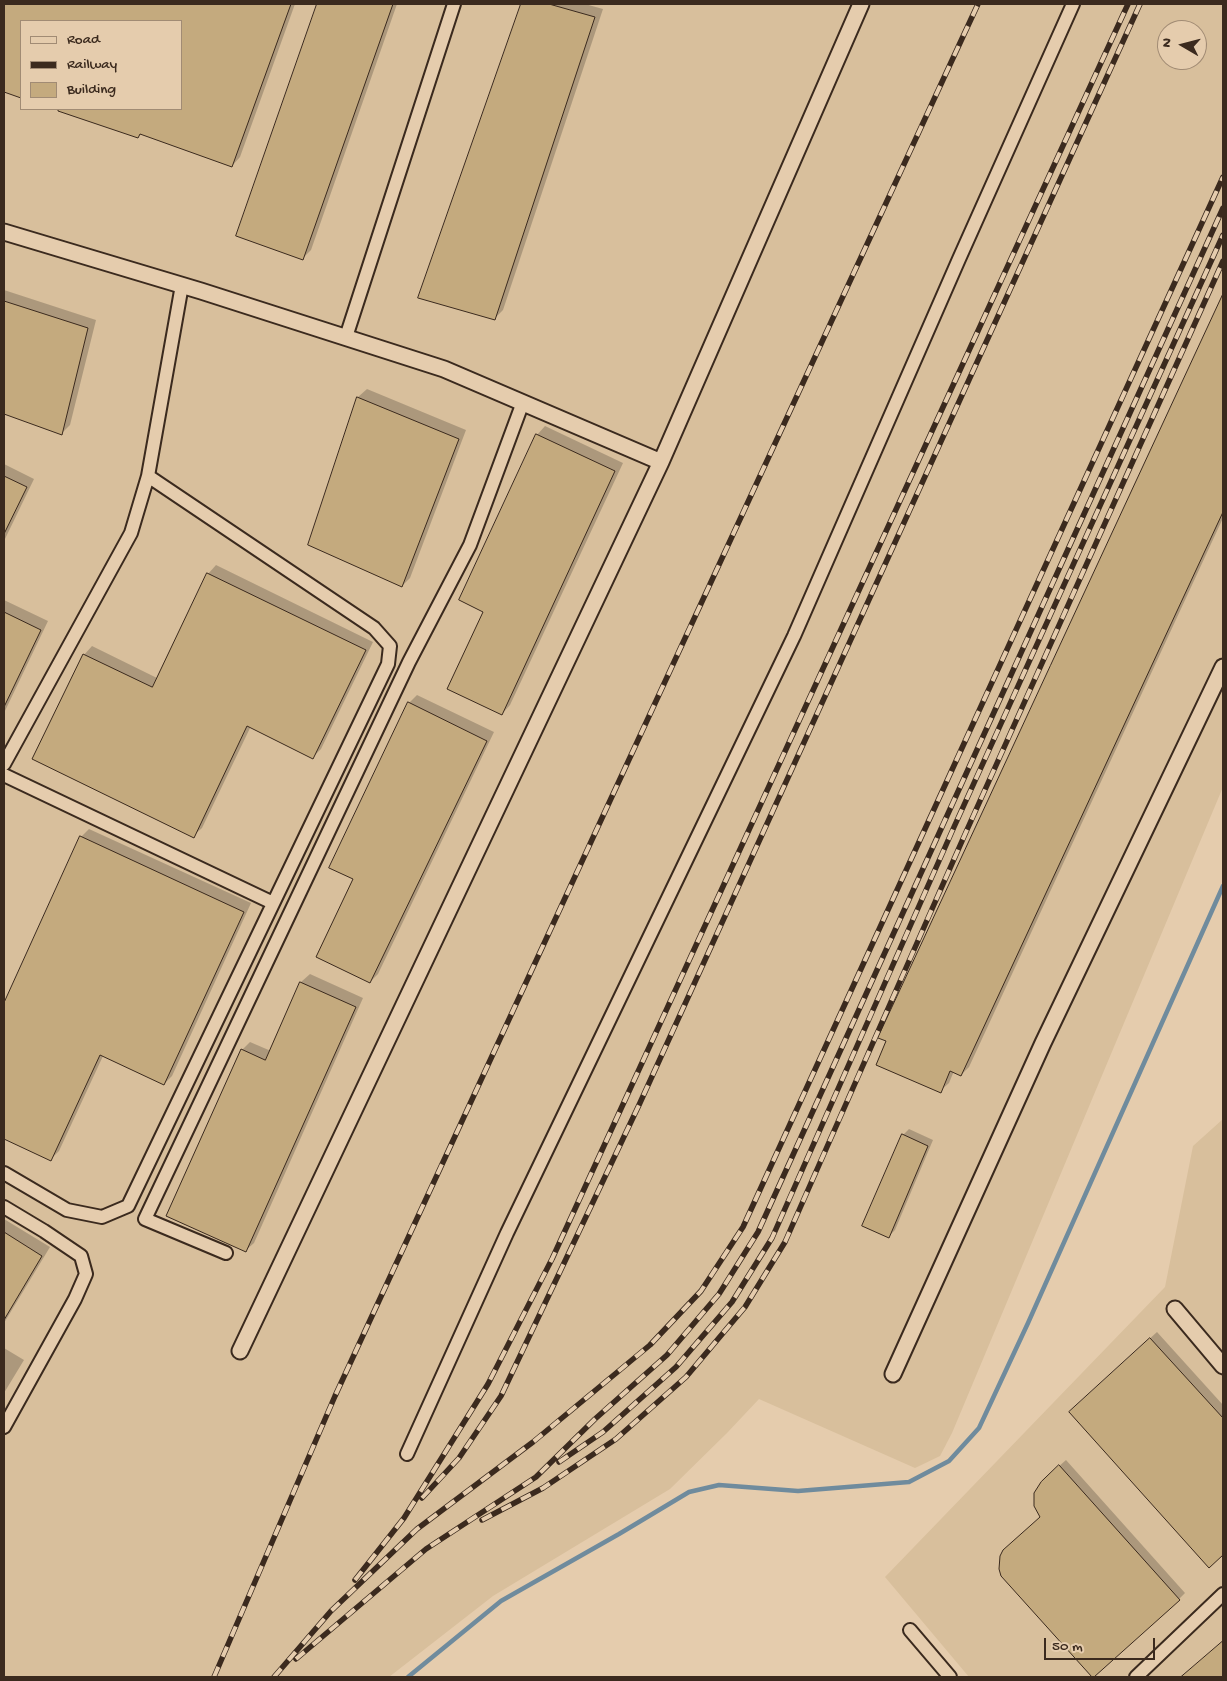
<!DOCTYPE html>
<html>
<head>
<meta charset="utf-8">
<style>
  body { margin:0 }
  #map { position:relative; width:1227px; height:1681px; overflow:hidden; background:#e5ccad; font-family:"Gochi Hand",sans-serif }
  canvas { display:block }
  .frame { position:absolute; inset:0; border:5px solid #3b2a1e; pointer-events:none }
  .legend { position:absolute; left:20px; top:20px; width:162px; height:90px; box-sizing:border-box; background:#e5ccad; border:1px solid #a18b74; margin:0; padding:6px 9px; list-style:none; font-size:15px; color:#3b2a1e }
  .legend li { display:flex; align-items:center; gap:10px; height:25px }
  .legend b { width:25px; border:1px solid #a18b74 }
  .north { position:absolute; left:1157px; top:20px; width:50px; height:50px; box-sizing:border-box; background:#e5ccad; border:1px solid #a18b74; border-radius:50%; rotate:278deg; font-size:14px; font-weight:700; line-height:20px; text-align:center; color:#3b2a1e }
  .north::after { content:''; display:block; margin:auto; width:18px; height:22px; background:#3b2a1e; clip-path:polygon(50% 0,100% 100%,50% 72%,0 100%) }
  .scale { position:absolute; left:1044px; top:1638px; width:111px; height:22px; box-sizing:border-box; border:2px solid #3b2a1e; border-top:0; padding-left:6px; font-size:15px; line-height:18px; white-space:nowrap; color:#3b2a1e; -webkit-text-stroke:4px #e5ccad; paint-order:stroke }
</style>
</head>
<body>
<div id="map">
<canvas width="1227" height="1681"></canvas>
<div class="frame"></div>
<ul class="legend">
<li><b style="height:6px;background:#e5ccad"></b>Road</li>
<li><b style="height:6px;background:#3b2a1e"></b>Railway</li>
<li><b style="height:14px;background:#c4aa7e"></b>Building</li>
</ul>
<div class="north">N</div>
<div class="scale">50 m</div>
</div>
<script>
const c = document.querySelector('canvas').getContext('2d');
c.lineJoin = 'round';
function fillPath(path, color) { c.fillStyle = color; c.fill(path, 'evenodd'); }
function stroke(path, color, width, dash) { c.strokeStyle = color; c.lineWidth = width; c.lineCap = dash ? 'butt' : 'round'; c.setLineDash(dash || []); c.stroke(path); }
fillPath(new Path2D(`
  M 4,4 L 1223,4 L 1223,787 L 952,1433 L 940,1456 L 915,1468 L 759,1399 L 727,1433 L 670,1489 L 493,1596 L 389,1677 L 4,1677 ZM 21,21 L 181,21 L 181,109 L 21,109 ZM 1167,30 L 1197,30 L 1197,60 L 1167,60 Z
  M 1223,1119 L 1223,1677 L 969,1677 L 885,1577 L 1165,1287 L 1193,1146 Z`), '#d8bf9c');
fillPath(new Path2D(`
  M 4,4 L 295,4 L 240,157 L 232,166 L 142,133 L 138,137 L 56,109 L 181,109 L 181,21 L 21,21 L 21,97 L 4,91 Z
  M 318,4 L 397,4 L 311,250 L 303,258 L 238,235 Z
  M 523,4 L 585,4 L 603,9 L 503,310 L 494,319 L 420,297 Z
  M 4,290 L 96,320 L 70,425 L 62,433 L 4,413 Z
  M 1223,297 L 1223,518 L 969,1067 L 961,1075 L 954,1071 L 949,1083 L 940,1091 L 1127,501 Z
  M 367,389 L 466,430 L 410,578 L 402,586 L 310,545 L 358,397 Z
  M 545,426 L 623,463 L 510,705 L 502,714 L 485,611 L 537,435 Z
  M 4,464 L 34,479 L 4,541 Z
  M 216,565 L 373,642 L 321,749 L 313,757 L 251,726 L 202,828 L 193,836 L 84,655 L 92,646 L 157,678 L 208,574 Z
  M 4,600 L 48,621 L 4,713 Z
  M 417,695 L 494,732 L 378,974 L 370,982 L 354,879 L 409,703 Z
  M 89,829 L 251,903 L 172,1076 L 164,1084 L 103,1056 L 59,1151 L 51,1159 L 4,1137 L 4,1006 L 81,837 Z
  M 310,974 L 363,998 L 254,1243 L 245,1251 L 242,1050 L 250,1042 L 271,1051 L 301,982 Z
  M 909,1129 L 933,1140 L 895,1230 L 889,1236 L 903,1135 Z
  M 4,1219 L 50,1247 L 4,1323 Z
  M 1157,1332 L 1223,1405 L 1223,1554 L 1210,1566 L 1076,1406 Z
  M 4,1348 L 24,1360 L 4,1393 Z
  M 1066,1460 L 1185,1593 L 1179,1599 L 1041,1517 L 1048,1476 Z
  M 1223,1642 L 1223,1677 L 1185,1677 L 1184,1676 L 1190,1670 Z`), '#0003');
stroke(new Path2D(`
  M 408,1677 L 501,1601 L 619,1534 L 689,1492 L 719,1485 L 798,1491 L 909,1482 L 949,1461 L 979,1428 L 1028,1323 L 1223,886`), '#6f8b9d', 4.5);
const building = new Path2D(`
  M 4,4 L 291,4 L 232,167 L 140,134 L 138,138 L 58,111 L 58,109 L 181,109 L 181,21 L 21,21 L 21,98 L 4,92 Z
  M 317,4 L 393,4 L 303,260 L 236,236 Z
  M 521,4 L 549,4 L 595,17 L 495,320 L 418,298 Z
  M 1223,294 L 1223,512 L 961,1076 L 950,1071 L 941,1093 L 876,1065 L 886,1041 L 878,1038 Z
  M 4,301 L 88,328 L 62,435 L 4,414 Z
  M 357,397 L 459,439 L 402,587 L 308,545 Z
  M 536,434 L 615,471 L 502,715 L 447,689 L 483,612 L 459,600 Z
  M 4,476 L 27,487 L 4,534 Z
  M 207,573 L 366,650 L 313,759 L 247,726 L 194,838 L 32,759 L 83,654 L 152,687 Z
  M 4,612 L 41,630 L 4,707 Z
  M 408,702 L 487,741 L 370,983 L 316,957 L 353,879 L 329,868 Z
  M 80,836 L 244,912 L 164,1085 L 100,1055 L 51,1161 L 4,1139 L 4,1003 Z
  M 300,982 L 356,1007 L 246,1252 L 166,1216 L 241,1049 L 265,1060 Z
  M 902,1134 L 928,1146 L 889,1238 L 862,1226 Z
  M 4,1232 L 42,1256 L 4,1320 Z
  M 1150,1338 L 1223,1418 L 1223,1555 L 1209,1568 L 1069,1412 Z
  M 1059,1465 L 1180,1600 L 1094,1677 L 1092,1677 L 1001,1576 L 999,1569 L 1000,1556 L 1003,1550 L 1040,1517 L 1034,1506 L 1034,1493 L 1041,1482 Z
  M 1223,1641 L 1223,1677 L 1181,1677 Z`);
fillPath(building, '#c4aa7e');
stroke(building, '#3b2a1e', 1);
const minor = new Path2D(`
  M 346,337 L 454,4
  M 4,764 L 131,533 L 148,476
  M 4,775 L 273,903
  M 4,1173 L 67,1210 L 102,1217 L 128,1206 L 388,664 L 390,646 L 374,628 L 148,476 L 182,285
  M 4,1207 L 44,1231 L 81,1256 L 86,1274 L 75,1299 L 4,1427
  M 226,1253 L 145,1219 L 409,662 L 470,545 L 523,402
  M 407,1454 L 507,1233 L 794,636 L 959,259 L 1073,4
  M 910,1630 L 950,1677
  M 1136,1677 L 1223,1594`);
const tertiary = new Path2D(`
  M 4,232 L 201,291 L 444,369 L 661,462
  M 1175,1309 L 1223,1366
  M 240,1351 L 661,462 L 861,4
  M 893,1374 L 1043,1043 L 1223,667`);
stroke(minor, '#3b2a1e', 16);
stroke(tertiary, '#3b2a1e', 19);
stroke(minor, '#e5ccad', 12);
stroke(tertiary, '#e5ccad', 15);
const rail = new Path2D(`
  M 559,1462 L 603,1432 L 676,1367 L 732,1302 L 772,1238 L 954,827 L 1223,235
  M 422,1498 L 459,1458 L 501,1396 L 639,1105 L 1140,4
  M 482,1520 L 543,1488 L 616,1439 L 686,1377 L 745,1307 L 785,1242 L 966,832 L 1223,261
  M 355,1580 L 404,1518 L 488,1384 L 552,1259 L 1128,4
  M 296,1659 L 426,1549 L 536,1477 L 595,1419 L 667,1355 L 719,1294 L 758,1232 L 1223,208
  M 214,1677 L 335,1396 L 978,4
  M 274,1677 L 331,1611 L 417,1529 L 533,1442 L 650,1345 L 701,1291 L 743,1227 L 1223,177`);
stroke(rail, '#3b2a1e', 5.5);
stroke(rail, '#e5ccad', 4, [11]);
</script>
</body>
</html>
